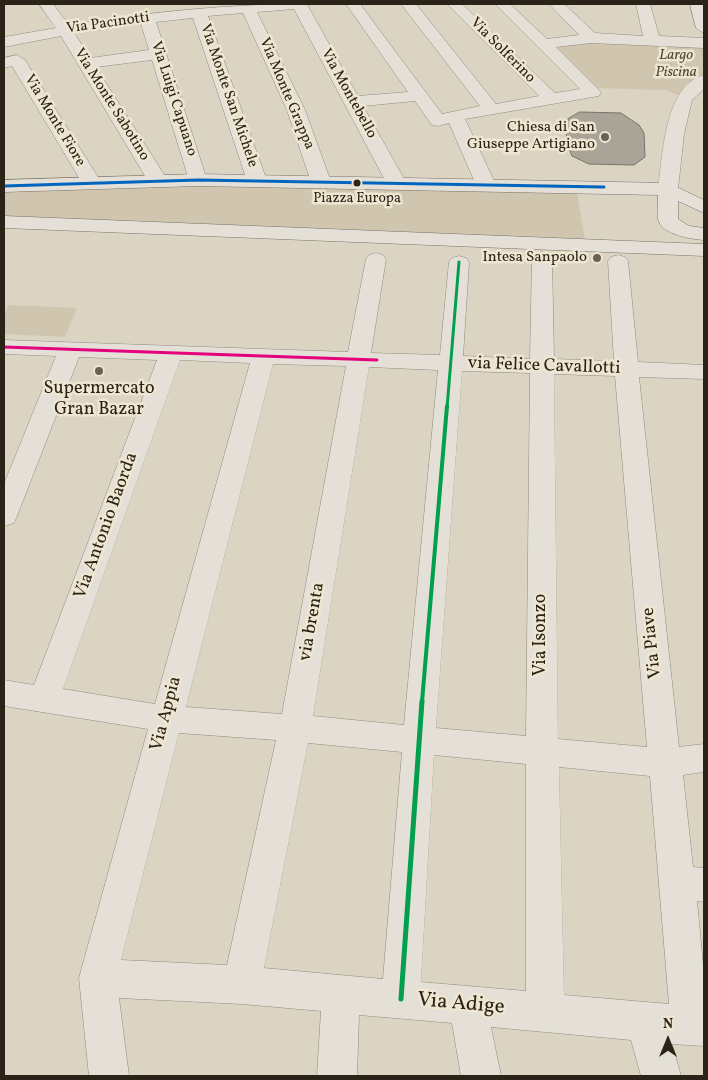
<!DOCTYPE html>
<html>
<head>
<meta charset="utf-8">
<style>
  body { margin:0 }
  #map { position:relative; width:708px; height:1080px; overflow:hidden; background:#dcd4c2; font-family:Vollkorn,serif }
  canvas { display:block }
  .frame { position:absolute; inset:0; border:5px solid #2b2318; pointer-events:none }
  .north { position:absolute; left:643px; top:1015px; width:50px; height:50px; -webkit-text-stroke:4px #efe6d1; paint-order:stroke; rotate:0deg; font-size:14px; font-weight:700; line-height:20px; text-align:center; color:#2b2318 }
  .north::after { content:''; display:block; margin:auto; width:18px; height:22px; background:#2b2318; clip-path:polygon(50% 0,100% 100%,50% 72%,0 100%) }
</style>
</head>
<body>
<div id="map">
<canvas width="708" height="1080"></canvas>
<div class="frame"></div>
<div class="north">N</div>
</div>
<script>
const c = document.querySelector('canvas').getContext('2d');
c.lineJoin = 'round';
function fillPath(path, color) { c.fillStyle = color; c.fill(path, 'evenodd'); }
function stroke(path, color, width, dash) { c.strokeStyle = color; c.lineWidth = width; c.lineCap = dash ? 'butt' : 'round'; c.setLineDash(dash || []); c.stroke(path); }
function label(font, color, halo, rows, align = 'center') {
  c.font = font + ' Vollkorn,serif'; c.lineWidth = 5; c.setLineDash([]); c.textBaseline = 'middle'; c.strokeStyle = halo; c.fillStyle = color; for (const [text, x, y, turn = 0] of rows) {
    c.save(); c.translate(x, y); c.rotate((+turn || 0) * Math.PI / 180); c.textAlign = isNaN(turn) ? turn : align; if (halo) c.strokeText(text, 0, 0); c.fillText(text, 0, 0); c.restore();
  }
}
fillPath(new Path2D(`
  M 591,34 L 704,38 L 704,80 L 684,98 L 666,90 L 593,88 L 549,40 Z
  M 91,182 L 576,187 L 586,246 L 4,222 L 4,187 Z
  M 8,305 L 77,308 L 65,337 L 4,334 L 4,315 Z`), '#d0c5ae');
const building = new Path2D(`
  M 580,112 L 621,113 L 639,125 L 644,133 L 645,157 L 634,165 L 589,164 L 572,156 L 566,141 L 568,119 Z`);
fillPath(building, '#aaa498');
stroke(building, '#777268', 1);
const minor = new Path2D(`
  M 39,4 L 53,4 L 69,25 C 149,12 228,4 309,4 L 308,6 L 358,96 L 408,92 L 346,4 L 360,4 L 442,114 L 480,106 L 401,4 L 416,4 L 496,104 L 539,96 L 447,4 L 462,4 L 555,93 L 580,89 L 495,4 L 510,4 L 547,39 L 579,35 L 549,4 L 564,4 L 595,33 L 643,36 L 636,4 L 650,4 L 659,36 L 704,38 L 704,48 L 591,43 L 556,47 L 601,92 L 599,96 L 593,97 L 465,119 L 496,185 L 493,189 L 479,189 L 476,185 L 449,123 L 438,126 L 432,125 L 415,101 L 363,106 L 407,184 L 404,188 L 390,188 L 387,184 L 294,9 L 257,12 L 305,110 L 331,182 L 328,186 L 314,186 L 311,182 L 287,110 L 243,13 L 208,16 L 267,181 L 264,185 L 250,185 L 247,181 L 193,18 L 156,22 L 207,180 L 205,184 L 191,184 L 189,180 L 152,60 L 96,67 L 168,181 L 165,185 L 151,185 L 148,181 L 61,36 L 4,47 L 4,37 L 56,28 ZM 141,24 L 149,50 L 90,58 L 75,34 Z
  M 690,4 L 704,4 L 704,33 L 696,28 Z
  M 17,55 L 25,60 L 101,182 L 98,186 L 84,186 L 12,66 L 4,68 L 4,58 Z
  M 704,75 L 704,89 L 692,100 L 684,134 L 678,189 L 675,193 L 661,193 L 658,189 C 663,156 664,85 704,75 Z
  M 542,252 L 549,254 L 552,258 L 554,359 L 614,361 L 608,261 L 611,257 L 618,255 L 625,257 L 628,261 L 638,362 L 704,365 L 704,379 L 639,377 L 679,747 L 704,744 L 704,772 L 683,775 L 693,867 L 704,868 L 704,902 L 697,901 L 704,974 L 704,1046 L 672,1044 L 681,1076 L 641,1076 L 631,1040 L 491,1027 L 501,1076 L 461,1076 L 452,1023 L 359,1015 L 357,1076 L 317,1076 L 321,1011 L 242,1004 L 119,998 L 129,1076 L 89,1076 L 79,978 L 148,729 L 4,706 L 4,680 L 34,685 L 157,360 L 79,357 L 17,516 L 14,523 L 4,526 L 4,484 L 56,356 L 4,354 L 4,340 L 348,352 L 366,259 L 369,255 L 376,253 L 383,255 L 386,259 L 371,353 L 440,355 L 449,262 L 452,258 L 459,256 L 466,258 L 469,262 L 463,356 L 530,359 L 532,258 L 535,254 ZM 180,360 L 250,363 L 155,704 L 63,689 ZM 273,364 L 346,366 L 282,714 L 186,707 ZM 369,367 L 438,370 L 404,725 L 313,716 ZM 462,371 L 530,373 L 526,736 L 436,728 ZM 554,374 L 615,376 L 647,747 L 558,739 ZM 179,733 L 276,740 L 227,965 L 121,960 ZM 308,743 L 402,752 L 383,979 L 264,968 ZM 434,755 L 526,764 L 526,991 L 421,982 ZM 559,767 L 650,776 L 669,1004 L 564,995 Z`);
const secondary = new Path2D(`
  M 198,174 L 668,183 L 704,200 L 704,213 L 678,201 L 678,219 L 689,226 L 704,228 L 704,240 C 692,239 661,235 658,219 C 657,212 658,202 658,195 L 198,186 L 4,192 L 4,180 Z
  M 4,216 L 704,244 L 704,256 L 4,228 Z`);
stroke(minor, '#908a7f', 1);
stroke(secondary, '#777268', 1);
fillPath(minor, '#e4e0d7');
fillPath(secondary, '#e4e0d7');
stroke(new Path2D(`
  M 4,186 L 198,180 L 604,187`), '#0065bd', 3);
stroke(new Path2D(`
  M 4,347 L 377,360`), '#e5007d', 3);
stroke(new Path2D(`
  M 447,408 L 459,262`), '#029f4e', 3);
stroke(new Path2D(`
  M 422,702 L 447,406`), '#029f4e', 4);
stroke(new Path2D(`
  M 401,999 L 422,701`), '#029f4e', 5);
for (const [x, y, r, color] of [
  [605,137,5,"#696154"],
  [357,183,4.5,"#2b2318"],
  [597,258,5,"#696154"],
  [99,371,5,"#696154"]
]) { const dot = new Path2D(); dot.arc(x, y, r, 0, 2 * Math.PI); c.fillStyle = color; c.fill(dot); stroke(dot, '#efe6d1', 2); }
label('14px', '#2b2318', '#efe6d1', [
  ["Piazza Europa",357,199]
]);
label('15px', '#2b2318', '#efe6d1', [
  ["Via Pacinotti",108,24,-8],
  ["Via Solferino",502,51,45],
  ["Via Monte Grappa",286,94,67],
  ["Via Montebello",348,94,61],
  ["Via Monte San Michele",228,96,71],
  ["Via Luigi Capuano",173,99,72],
  ["Via Monte Sabotino",111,105,58],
  ["Via Monte Fiore",54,121,59]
]);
label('italic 15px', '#524839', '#efe6d1', [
  ["Largo",676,56],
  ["Piscina",676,73]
]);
label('15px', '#2b2318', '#efe6d1', [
  ["Chiesa di San",595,128],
  ["Giuseppe Artigiano",595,145],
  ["Intesa Sanpaolo",587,258]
], 'right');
label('18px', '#2b2318', '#efe6d1', [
  ["via Felice Cavallotti",544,367,2],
  ["Via Antonio Baorda",107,526,-70],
  ["via brenta",313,622,-80],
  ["Via Isonzo",542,635,-90],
  ["Via Piave",653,643,-96],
  ["Via Appia",167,714,-75]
]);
label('18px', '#2b2318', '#efe6d1', [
  ["Supermercato",99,390],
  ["Gran Bazar",99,411]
]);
label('21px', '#2b2318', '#efe6d1', [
  ["Via Adige",461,1005,5]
]);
</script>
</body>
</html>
